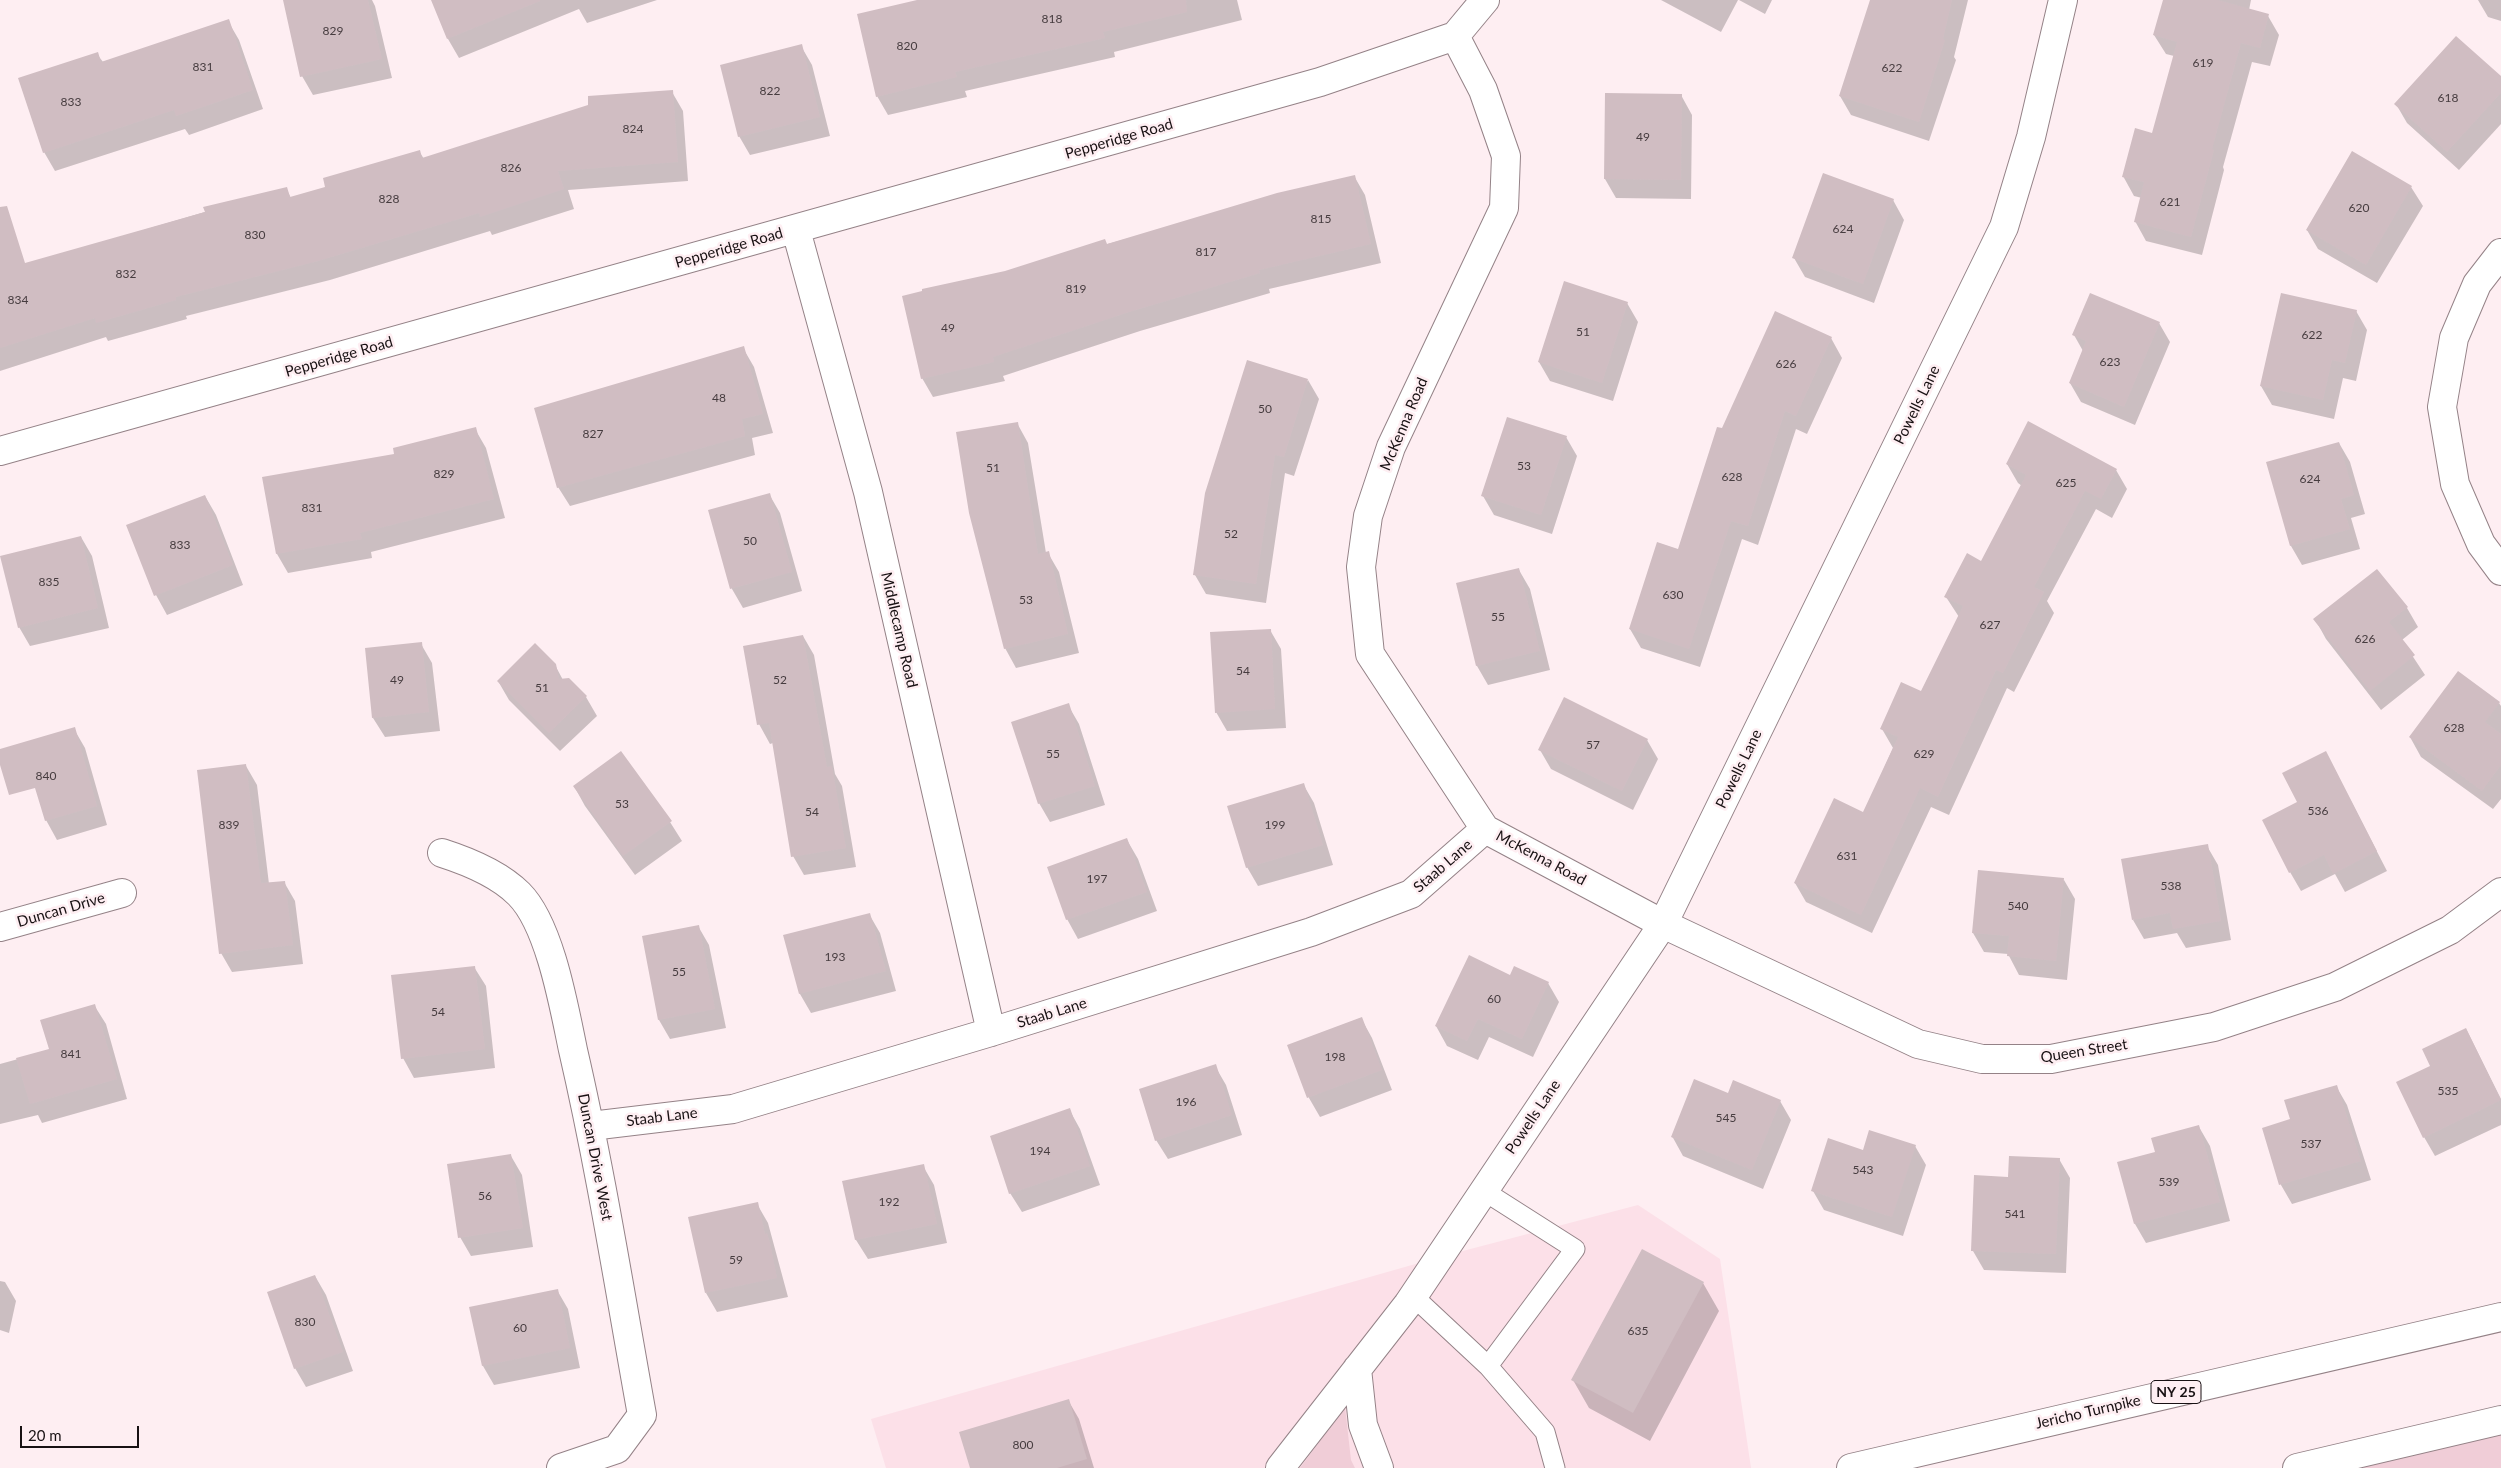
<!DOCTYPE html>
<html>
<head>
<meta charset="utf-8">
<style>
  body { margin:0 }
  #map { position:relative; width:2501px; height:1468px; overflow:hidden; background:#feeef2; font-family:Lato,sans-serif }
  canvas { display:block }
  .scale { position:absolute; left:20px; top:1426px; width:119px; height:22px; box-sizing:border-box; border:2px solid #181113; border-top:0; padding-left:6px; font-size:15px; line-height:18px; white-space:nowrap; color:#181113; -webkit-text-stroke:4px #feeef2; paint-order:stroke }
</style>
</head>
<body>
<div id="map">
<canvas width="2501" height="1468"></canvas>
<div class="scale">20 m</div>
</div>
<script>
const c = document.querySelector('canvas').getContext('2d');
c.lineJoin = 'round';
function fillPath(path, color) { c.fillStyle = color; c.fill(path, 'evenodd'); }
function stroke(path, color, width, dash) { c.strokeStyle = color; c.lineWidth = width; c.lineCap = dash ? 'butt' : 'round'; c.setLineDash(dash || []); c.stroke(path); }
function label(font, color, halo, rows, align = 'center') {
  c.font = font + ' Lato,sans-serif'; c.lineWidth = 5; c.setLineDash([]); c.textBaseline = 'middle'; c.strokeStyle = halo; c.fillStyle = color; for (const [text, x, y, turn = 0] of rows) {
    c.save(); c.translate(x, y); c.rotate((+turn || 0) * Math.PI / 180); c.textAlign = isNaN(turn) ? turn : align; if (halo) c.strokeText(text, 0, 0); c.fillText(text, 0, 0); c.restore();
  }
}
fillPath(new Path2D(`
  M 1638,1205 L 1720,1259 L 1751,1468 L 886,1468 L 871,1419 L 1440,1257 Z`), '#fce0e8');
fillPath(new Path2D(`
  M 1345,1407 L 1351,1460 L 1355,1468 L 1300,1468 Z
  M 2501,1420 L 2501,1468 L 2297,1468 Z`), '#f0cdd7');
fillPath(new Path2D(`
  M 304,0 L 372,0 L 375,6 L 392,78 L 313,95 L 302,76 Z
  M 432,0 L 657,0 L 587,23 L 579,9 L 459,58 L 448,39 Z
  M 922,0 L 1237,0 L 1242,20 L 1114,52 L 1115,57 L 965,91 L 967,97 L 888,115 L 877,96 Z
  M 1661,0 L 1738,0 L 1721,32 Z
  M 1739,0 L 1772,0 L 1765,14 Z
  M 1871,0 L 1968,0 L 1954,57 L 1956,60 L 1929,141 L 1851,115 L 1840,96 Z
  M 2164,0 L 2251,0 L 2249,10 L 2268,16 L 2279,35 L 2270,66 L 2252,62 L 2223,167 L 2224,170 L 2202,255 L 2146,241 L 2135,221 L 2142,198 L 2134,196 L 2123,176 L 2153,135 L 2174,56 L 2166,54 L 2154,35 Z
  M 2478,0 L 2501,0 L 2501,21 L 2488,17 Z
  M 228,21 L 239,40 L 263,109 L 189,135 L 185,129 L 55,171 L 44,152 L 97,54 L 103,62 Z
  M 801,46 L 812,65 L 830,136 L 750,155 L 739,136 Z
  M 2501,78 L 2501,124 L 2459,170 L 2407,123 L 2396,104 Z
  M 672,92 L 683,111 L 688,181 L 568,190 L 574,209 L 492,235 L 490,231 L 330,280 L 186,316 L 187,319 L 108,341 L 106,337 L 0,371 L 0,269 L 25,265 L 286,188 L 291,198 L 326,188 L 419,151 L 424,159 Z
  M 1681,95 L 1692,115 L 1691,199 L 1616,198 L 1605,179 Z
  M 1354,176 L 1365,195 L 1381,263 L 1269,289 L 1270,293 L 1140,331 L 1003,376 L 1005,381 L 933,397 L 922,378 L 1006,272 Z
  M 2411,187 L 2423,206 L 2377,283 L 2318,249 L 2307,230 Z
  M 1893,200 L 1904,220 L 1874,303 L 1805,277 L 1794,258 Z
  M 1627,303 L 1638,322 L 1613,401 L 1550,381 L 1539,362 Z
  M 2356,311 L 2367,330 L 2356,381 L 2343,378 L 2334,419 L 2272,405 L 2261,386 Z
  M 2159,323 L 2170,342 L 2135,425 L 2081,402 L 2070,383 L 2083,351 L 2074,335 Z
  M 1831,338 L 1842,358 L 1807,434 L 1796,429 L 1758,545 L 1742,539 L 1700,667 L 1641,648 L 1630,629 L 1679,550 L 1723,430 Z
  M 743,348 L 754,367 L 773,433 L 752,438 L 755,455 L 570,506 L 558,487 Z
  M 1308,380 L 1319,399 L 1294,476 L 1285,473 L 1266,603 L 1206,594 L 1195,575 Z
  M 1017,423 L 1028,443 L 1046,553 L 1048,553 L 1059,572 L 1079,653 L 1016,668 L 1005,648 Z
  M 475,429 L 486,448 L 505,518 L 371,552 L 372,558 L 288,573 L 277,554 L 263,478 L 396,455 Z
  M 1566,437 L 1577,456 L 1552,534 L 1494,515 L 1483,496 Z
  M 2339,443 L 2350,462 L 2365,514 L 2351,518 L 2360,549 L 2302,565 L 2291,546 L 2268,463 Z
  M 2007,464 L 2116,470 L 2127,489 L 2112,518 L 2096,509 L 2047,601 L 2054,613 L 2014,692 L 2007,688 L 1949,815 L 1931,807 L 1872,933 L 1806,902 L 1795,883 L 1864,813 L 1893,748 L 1882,729 L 1921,692 L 1959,617 L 1946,597 L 1982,562 L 2022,486 L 2018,483 Z
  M 769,494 L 780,513 L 802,591 L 743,608 L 732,589 L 709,511 Z
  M 205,496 L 216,515 L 243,585 L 167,615 L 156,595 Z
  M 81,537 L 92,556 L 109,628 L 30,646 L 19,627 Z
  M 1519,570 L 1530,589 L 1550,670 L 1488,685 L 1477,666 L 1457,584 Z
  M 2377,571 L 2407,608 L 2418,627 L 2402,640 L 2425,675 L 2381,710 L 2326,639 L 2315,619 Z
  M 1270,630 L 1281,649 L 1286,728 L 1227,731 L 1216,712 Z
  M 803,636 L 814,655 L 835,774 L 842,786 L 856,867 L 804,875 L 793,856 L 773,743 L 770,744 L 759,724 Z
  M 421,644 L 432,663 L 440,731 L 385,737 L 373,718 Z
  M 555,665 L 563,680 L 586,697 L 597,716 L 560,751 L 509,700 L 498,681 Z
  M 2499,703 L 2501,706 L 2501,799 L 2493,809 L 2421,757 L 2410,737 Z
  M 1068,705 L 1079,724 L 1105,805 L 1050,822 L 1039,803 Z
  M 74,729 L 85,748 L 107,825 L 57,840 L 46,820 Z
  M 1647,740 L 1658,759 L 1633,810 L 1551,769 L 1540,750 Z
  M 246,766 L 257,785 L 269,884 L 284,882 L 295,901 L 303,964 L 232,972 L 221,953 Z
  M 2336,772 L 2387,871 L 2345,892 L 2335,874 L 2301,891 L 2290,872 L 2299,803 Z
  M 1303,784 L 1314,803 L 1333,865 L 1258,886 L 1247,867 Z
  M 574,786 L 670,822 L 682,841 L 635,875 L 585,806 Z
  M 1127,840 L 1138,859 L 1157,911 L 1078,939 L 1067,919 Z
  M 2207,846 L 2218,865 L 2231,940 L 2186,948 L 2177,933 L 2144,939 L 2133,920 Z
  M 2064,880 L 2075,899 L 2067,980 L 2019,975 L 2008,954 L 1984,952 L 1973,933 Z
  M 869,914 L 880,933 L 896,991 L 811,1013 L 800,994 L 785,936 Z
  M 698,926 L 709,945 L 726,1028 L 670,1039 L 659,1020 L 643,937 Z
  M 474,967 L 486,986 L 495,1068 L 414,1078 L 403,1058 Z
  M 1510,977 L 1548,983 L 1559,1002 L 1533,1057 L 1489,1037 L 1478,1060 L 1447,1046 L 1436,1026 Z
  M 94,1005 L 106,1024 L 127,1099 L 42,1123 L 38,1115 L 0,1124 L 0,1064 L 51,1050 Z
  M 1361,1018 L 1372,1038 L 1392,1090 L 1320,1117 L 1309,1098 L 1289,1045 Z
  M 2466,1029 L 2501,1099 L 2501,1125 L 2435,1156 L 2424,1137 L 2432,1067 Z
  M 1215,1066 L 1226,1085 L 1242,1135 L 1168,1159 L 1156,1140 Z
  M 2336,1086 L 2347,1105 L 2371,1180 L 2292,1204 L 2281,1185 L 2264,1129 L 2292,1120 Z
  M 1729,1095 L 1780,1101 L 1791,1120 L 1763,1189 L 1683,1156 L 1672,1136 Z
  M 1069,1109 L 1080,1129 L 1100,1185 L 1022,1212 L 1010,1193 Z
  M 2199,1127 L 2210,1146 L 2230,1221 L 2146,1243 L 2135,1224 L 2119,1163 L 2156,1153 Z
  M 1915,1146 L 1926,1165 L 1903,1236 L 1824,1210 L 1813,1191 L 1864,1151 Z
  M 511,1156 L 522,1175 L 533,1247 L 471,1256 L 460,1237 Z
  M 2059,1159 L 2070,1178 L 2066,1273 L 1984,1270 L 1973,1251 L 2010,1178 Z
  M 923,1166 L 934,1185 L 947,1243 L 868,1259 L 856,1240 L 844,1182 Z
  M 757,1204 L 768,1223 L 788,1297 L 717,1312 L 706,1293 Z
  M 315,1276 L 326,1295 L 353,1371 L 306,1387 L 295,1368 Z
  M 0,1281 L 5,1282 L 16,1301 L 9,1333 L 0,1330 Z
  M 1703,1283 L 1719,1311 L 1650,1441 L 1589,1408 L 1573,1380 Z
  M 557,1290 L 568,1309 L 580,1368 L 494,1385 L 483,1366 L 471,1308 Z
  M 1068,1400 L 1079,1419 L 1094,1468 L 971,1468 Z`), '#0003');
fillPath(new Path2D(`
  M 283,0 L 368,0 L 382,59 L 300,77 Z
  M 431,0 L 540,0 L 540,1 L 447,39 Z
  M 917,0 L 1186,0 L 1187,12 L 1103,32 L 1105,38 L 955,72 L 957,77 L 876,97 L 857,14 Z
  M 1870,0 L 1952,0 L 1943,39 L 1945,40 L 1919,122 L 1839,96 Z
  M 2163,0 L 2218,0 L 2269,14 L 2260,48 L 2241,43 L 2212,149 L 2214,150 L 2191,237 L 2134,222 L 2144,182 L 2122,177 L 2135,128 L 2152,133 L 2177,42 L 2153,35 Z
  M 229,19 L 253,90 L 176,116 L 174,110 L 43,153 L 18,78 L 98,52 L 101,62 Z
  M 2456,36 L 2501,76 L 2501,93 L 2447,152 L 2394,104 Z
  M 802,44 L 820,117 L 738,137 L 720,65 Z
  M 673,90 L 678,162 L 558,171 L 564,189 L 480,217 L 479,213 L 318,261 L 176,297 L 176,300 L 96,323 L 95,318 L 0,348 L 0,207 L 7,206 L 25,263 L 205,212 L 203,207 L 287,187 L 290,197 L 325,187 L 323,178 L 420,150 L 422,158 L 588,105 L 588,96 Z
  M 1605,93 L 1682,94 L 1681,180 L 1604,179 Z
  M 2352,151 L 2412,186 L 2366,265 L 2306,230 Z
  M 1823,173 L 1894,199 L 1863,284 L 1792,258 Z
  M 1355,175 L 1371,244 L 1259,270 L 1260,273 L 1129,312 L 993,357 L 994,362 L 921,379 L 902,296 L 922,291 L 922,289 L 1005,271 L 1105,239 L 1107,244 L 1277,193 Z
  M 1564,281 L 1628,302 L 1602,383 L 1538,362 Z
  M 2090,293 L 2160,322 L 2124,407 L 2069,383 L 2086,341 L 2072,335 Z
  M 2281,293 L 2357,310 L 2345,363 L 2332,360 L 2323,400 L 2260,386 Z
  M 1775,311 L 1832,337 L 1796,416 L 1785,411 L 1748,526 L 1731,521 L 1689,649 L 1629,629 L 1657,542 L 1678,549 L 1717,427 L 1722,428 Z
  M 744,346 L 763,414 L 742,419 L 745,436 L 557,488 L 534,408 Z
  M 1247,360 L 1308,379 L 1284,457 L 1275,455 L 1256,584 L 1193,575 L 1205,493 Z
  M 1507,417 L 1567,436 L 1541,515 L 1481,496 Z
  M 2028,421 L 2117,469 L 2101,499 L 2085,491 L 2034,587 L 2044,592 L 2003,673 L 1996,670 L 1938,797 L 1920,788 L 1861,915 L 1794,883 L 1834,798 L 1863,812 L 1898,737 L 1880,729 L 1901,682 L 1921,691 L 1963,606 L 1944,597 L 1967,553 L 1981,561 L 2026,475 L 2006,464 Z
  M 1018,422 L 1038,554 L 1049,551 L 1068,634 L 1004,649 L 969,513 L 956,432 Z
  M 476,427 L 494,499 L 360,533 L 362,539 L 276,554 L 262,477 L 394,454 L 393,448 Z
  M 2339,442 L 2354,495 L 2341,499 L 2350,529 L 2290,546 L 2266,462 Z
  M 770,493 L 792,572 L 730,589 L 708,510 Z
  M 205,495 L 233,565 L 154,596 L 126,525 Z
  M 81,536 L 98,608 L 18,628 L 0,556 Z
  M 1519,568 L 1540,651 L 1476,666 L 1456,583 Z
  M 2377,569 L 2408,607 L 2389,622 L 2415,655 L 2370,691 L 2313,619 Z
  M 1271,629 L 1275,709 L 1215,713 L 1210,632 Z
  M 803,635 L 827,767 L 832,766 L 846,848 L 791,857 L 769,723 L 757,725 L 743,646 Z
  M 422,642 L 429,712 L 372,718 L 365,648 Z
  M 535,643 L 556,664 L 559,679 L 569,678 L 587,696 L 549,733 L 497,681 Z
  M 2458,671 L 2500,702 L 2485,722 L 2501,734 L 2501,765 L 2482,791 L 2409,737 Z
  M 1564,697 L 1648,739 L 1622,791 L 1538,750 Z
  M 1069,703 L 1095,786 L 1038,804 L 1011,722 Z
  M 75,727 L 97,806 L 45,821 L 35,788 L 9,795 L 0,765 L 0,749 Z
  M 621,751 L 672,821 L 623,856 L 573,786 Z
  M 2326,751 L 2377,851 L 2333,874 L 2324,855 L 2289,873 L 2262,820 L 2297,802 L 2282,773 Z
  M 246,764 L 261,883 L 285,881 L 293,945 L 219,954 L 197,770 Z
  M 1304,783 L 1323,845 L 1246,868 L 1227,806 Z
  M 1127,838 L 1147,892 L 1066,920 L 1047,867 Z
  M 2208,844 L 2221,921 L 2173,929 L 2170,913 L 2132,920 L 2121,859 Z
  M 1978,870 L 2064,878 L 2056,961 L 2007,956 L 2009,936 L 1972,933 Z
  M 870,913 L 886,971 L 799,994 L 783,935 Z
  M 699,925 L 715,1009 L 658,1020 L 642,936 Z
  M 1469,955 L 1510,975 L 1514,966 L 1549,982 L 1522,1039 L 1478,1019 L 1467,1041 L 1435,1026 Z
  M 475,966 L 485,1049 L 401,1059 L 391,975 Z
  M 95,1004 L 117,1079 L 30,1104 L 16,1058 L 49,1049 L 40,1020 Z
  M 1362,1017 L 1382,1070 L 1307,1098 L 1287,1045 Z
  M 2466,1028 L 2501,1100 L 2423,1138 L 2396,1082 L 2430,1066 L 2422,1049 Z
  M 1216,1064 L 1232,1115 L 1155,1141 L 1139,1089 Z
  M 1694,1079 L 1728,1093 L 1733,1080 L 1781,1100 L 1752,1170 L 1671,1137 Z
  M 2337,1085 L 2361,1161 L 2279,1185 L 2262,1128 L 2290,1119 L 2284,1100 Z
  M 1070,1108 L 1090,1166 L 1009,1194 L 990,1136 Z
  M 2199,1125 L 2220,1202 L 2134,1224 L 2117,1162 L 2155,1152 L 2151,1138 Z
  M 1869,1130 L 1916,1145 L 1892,1217 L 1811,1191 L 1828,1138 L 1863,1150 Z
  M 511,1154 L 523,1228 L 458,1238 L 447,1164 Z
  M 2009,1156 L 2060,1158 L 2056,1254 L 1971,1251 L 1974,1175 L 2008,1177 Z
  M 924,1164 L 937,1224 L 855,1240 L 842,1181 Z
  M 758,1202 L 765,1234 L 767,1233 L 770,1243 L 777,1278 L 705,1293 L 688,1217 Z
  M 1642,1249 L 1704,1282 L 1633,1413 L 1571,1380 Z
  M 315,1275 L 343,1352 L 294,1369 L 267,1292 Z
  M 558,1289 L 570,1348 L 482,1366 L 469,1307 Z
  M 1069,1399 L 1087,1459 L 1057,1468 L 970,1468 L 959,1432 Z`), '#d0bdc2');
const service = new Path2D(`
  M 1484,1191 L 1575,1249 L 1488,1366
  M 1413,1296 L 1488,1366 L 1545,1432 L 1555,1468`);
const minor = new Path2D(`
  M 1455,36 L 1483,90 L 1506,156 L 1504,208 L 1391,447 L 1368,516 L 1361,567 L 1370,654 L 1485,829 L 1663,924 L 1918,1044 L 1982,1059 L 2051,1059 L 2214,1027 L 2335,987 L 2450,930 L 2501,892
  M 1455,36 L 1485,0
  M 796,230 L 868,492 L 991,1032
  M 2501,253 L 2477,284 L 2454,338 L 2442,407 L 2455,484 L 2481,544 L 2501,571
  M 0,451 L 1320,82 L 1455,36
  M 442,853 C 467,861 500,875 519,894 C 550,925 564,1007 573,1050 C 601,1171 620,1293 642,1415 L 617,1449 L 561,1468
  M 0,927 L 122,893
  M 591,1126 L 733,1109 L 991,1032 L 1311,932 L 1411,894 L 1485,829`);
const tertiary = new Path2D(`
  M 1357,1369 L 1363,1425 L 1379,1468
  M 1280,1468 L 1408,1304 L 1663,924 L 2004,227 L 2031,137 L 2063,0`);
const primary = new Path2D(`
  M 1851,1468 L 2501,1317
  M 2297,1468 L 2501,1420`);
stroke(service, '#948287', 21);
stroke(minor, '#948287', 30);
stroke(tertiary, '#948287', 30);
stroke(primary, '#948287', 30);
stroke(service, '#fff', 19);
stroke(minor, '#fff', 28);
stroke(tertiary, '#fff', 28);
stroke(primary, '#fff', 28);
label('12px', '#463c3f', null, [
  ["818",1052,19],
  ["829",333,31],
  ["820",907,46],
  ["619",2203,63],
  ["831",203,67],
  ["622",1892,68],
  ["822",770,91],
  ["618",2448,98],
  ["833",71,102],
  ["824",633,129],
  ["49",1643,137],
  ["826",511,168],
  ["828",389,199],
  ["621",2170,202],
  ["620",2359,208],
  ["815",1321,219],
  ["624",1843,229],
  ["830",255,235],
  ["817",1206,252],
  ["832",126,274],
  ["819",1076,289],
  ["834",18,300],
  ["49",948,328],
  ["51",1583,332],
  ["622",2312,335],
  ["623",2110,362],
  ["626",1786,364],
  ["48",719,398],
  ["50",1265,409],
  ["827",593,434],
  ["53",1524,466],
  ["51",993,468],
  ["829",444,474],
  ["628",1732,477],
  ["624",2310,479],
  ["625",2066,483],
  ["831",312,508],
  ["52",1231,534],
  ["50",750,541],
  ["833",180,545],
  ["835",49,582],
  ["630",1673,595],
  ["53",1026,600],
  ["55",1498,617],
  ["627",1990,625],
  ["626",2365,639],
  ["54",1243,671],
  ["49",397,680],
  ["52",780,680],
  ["51",542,688],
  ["628",2454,728],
  ["57",1593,745],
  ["55",1053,754],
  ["629",1924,754],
  ["840",46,776],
  ["53",622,804],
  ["536",2318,811],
  ["54",812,812],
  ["839",229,825],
  ["199",1275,825],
  ["631",1847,856],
  ["197",1097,879],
  ["538",2171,886],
  ["540",2018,906],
  ["193",835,957],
  ["55",679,972],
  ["60",1494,999],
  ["54",438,1012],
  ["841",71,1054],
  ["198",1335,1057],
  ["535",2448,1091],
  ["196",1186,1102],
  ["545",1726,1118],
  ["537",2311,1144],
  ["194",1040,1151],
  ["543",1863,1170],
  ["539",2169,1182],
  ["56",485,1196],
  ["192",889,1202],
  ["541",2015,1214],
  ["59",736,1260],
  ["830",305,1322],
  ["60",520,1328],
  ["635",1638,1331],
  ["800",1023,1445]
]);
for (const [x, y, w] of [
  [2176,1392,50]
]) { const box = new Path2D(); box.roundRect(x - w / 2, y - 11.5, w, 23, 4); c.fillStyle = '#feeef2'; c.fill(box); stroke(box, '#181113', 1); }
label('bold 14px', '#181113', null, [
  ["NY 25",2176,1392]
]);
label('15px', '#181113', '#feeef2', [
  ["Pepperidge Road",1119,139,-16],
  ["Pepperidge Road",729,248,-16],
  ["Pepperidge Road",339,357,-16],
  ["Powells Lane",1917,405,-64],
  ["McKenna Road",1404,424,-67],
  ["Middlecamp Road",899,630,77],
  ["Powells Lane",1739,769,-64],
  ["McKenna Road",1541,858,28],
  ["Staab Lane",1443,866,-41],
  ["Duncan Drive",61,910,-16],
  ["Staab Lane",1052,1013,-17],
  ["Queen Street",2084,1051,-9],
  ["Staab Lane",662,1117,-7],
  ["Powells Lane",1533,1117,-56],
  ["Duncan Drive West",595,1157,79],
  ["Jericho Turnpike",2088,1412,-13]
]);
</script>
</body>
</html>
